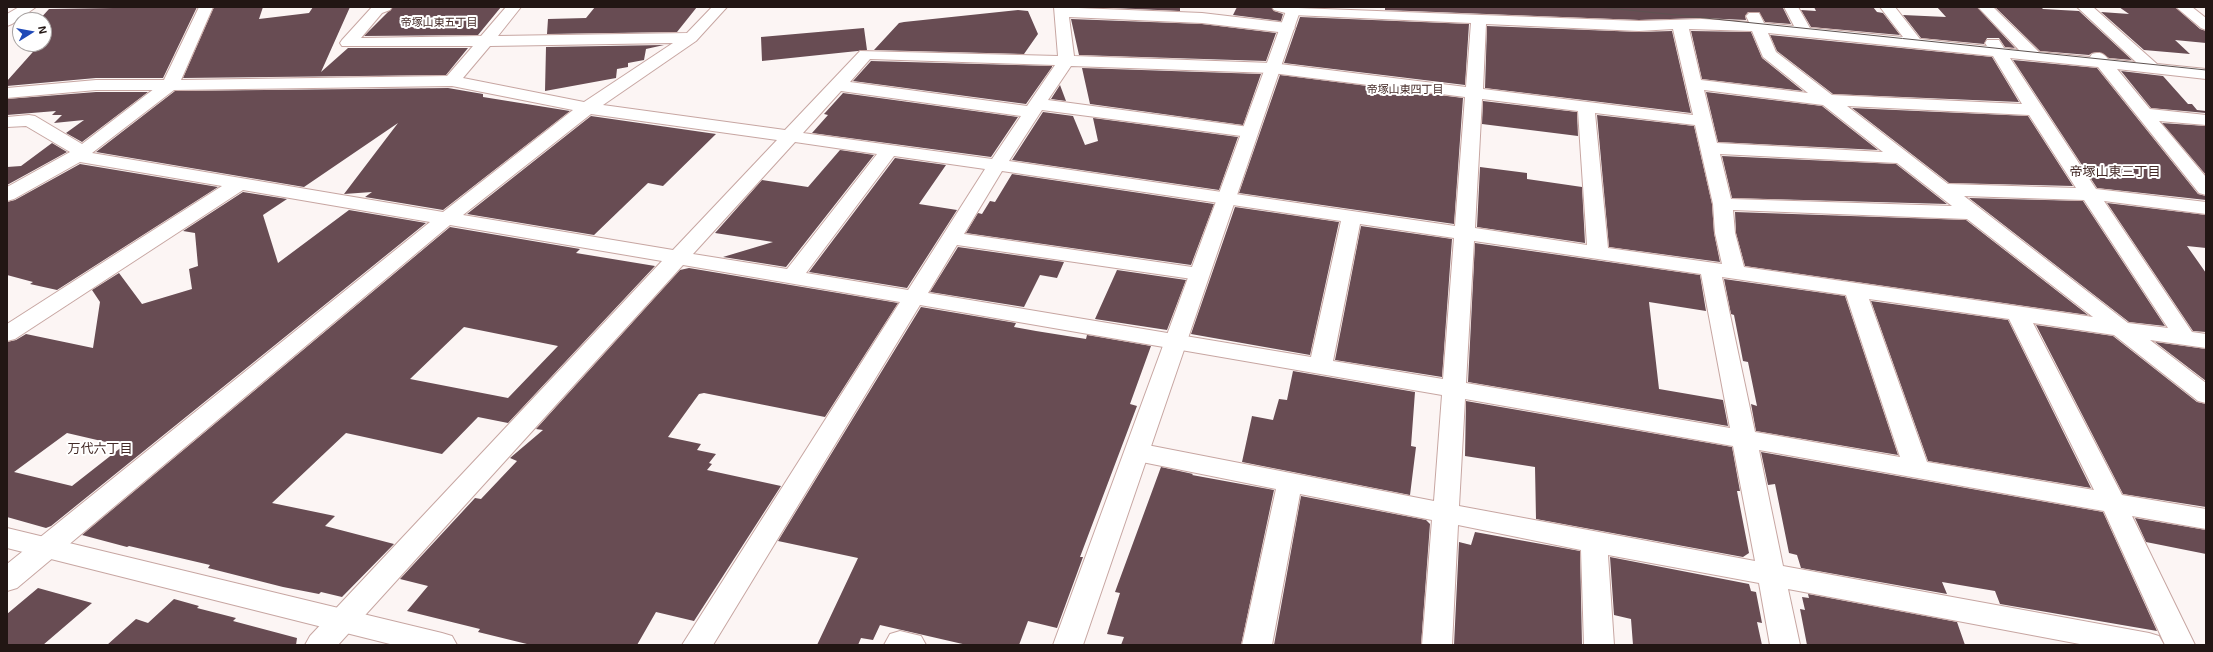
<!DOCTYPE html>
<html>
<head>
<meta charset="utf-8">
<style>
  body { margin:0 }
  #map { position:relative; width:2213px; height:652px; overflow:hidden; background:#fcf5f4; font-family:"Exo 2",sans-serif }
  canvas { display:block }
  .frame { position:absolute; inset:0; border:8px solid #221614; pointer-events:none }
  .north { position:absolute; left:12px; top:12px; width:40px; height:40px; box-sizing:border-box; background:#fff; border:1px solid #a7a2a1; border-radius:50%; rotate:79deg; font-size:11px; font-weight:700; line-height:16px; text-align:center; color:#221614 }
  .north::after { content:''; display:block; margin:auto; width:14px; height:18px; background:#204ab8; clip-path:polygon(50% 0,100% 100%,50% 72%,0 100%) }
</style>
</head>
<body>
<div id="map">
<canvas width="2213" height="652"></canvas>
<div class="frame"></div>
<div class="north">N</div>
</div>
<script>
const c = document.querySelector('canvas').getContext('2d');
c.lineJoin = 'round';
function fillPath(path, color) { c.fillStyle = color; c.fill(path, 'evenodd'); }
function stroke(path, color, width, dash) { c.strokeStyle = color; c.lineWidth = width; c.lineCap = dash ? 'butt' : 'round'; c.setLineDash(dash || []); c.stroke(path); }
function label(font, color, halo, rows, align = 'center') {
  c.font = font + ' "Exo 2","Noto Sans JP",sans-serif'; c.lineWidth = 4; c.setLineDash([]); c.textBaseline = 'middle'; c.strokeStyle = halo; c.fillStyle = color; for (const [text, x, y, turn = 0] of rows) {
    c.save(); c.translate(x, y); c.rotate((+turn || 0) * Math.PI / 180); c.textAlign = isNaN(turn) ? turn : align; if (halo) c.strokeText(text, 0, 0); c.fillText(text, 0, 0); c.restore();
  }
}
fillPath(new Path2D(`
  M 177,7 L 197,7 L 163,78 L 96,78 L 7,86 L 7,81 L 40,44 L 44,44 L 44,20 L 39,20 L 49,9 Z
  M 214,7 L 263,7 L 259,19 L 309,13 L 313,7 L 350,7 L 321,72 L 348,48 L 468,48 L 446,75 L 183,78 Z
  M 393,7 L 501,7 L 478,35 L 364,36 Z
  M 595,7 L 697,7 L 677,32 L 547,34 L 548,19 L 586,18 Z
  M 1091,7 L 1180,7 L 1180,11 Z
  M 1237,7 L 1271,7 L 1274,11 L 1283,14 L 1281,21 L 1233,15 Z
  M 1385,7 L 1775,7 L 1783,8 L 1791,24 L 1765,22 L 1759,12 L 1748,12 L 1745,16 L 1746,20 L 1702,18 L 1639,20 L 1385,10 Z
  M 1814,7 L 1873,7 L 1877,12 L 1883,13 L 1900,35 L 1811,27 L 1801,10 L 1816,11 Z
  M 1937,7 L 1977,7 L 2015,48 L 2005,47 L 1999,38 L 1987,38 L 1984,44 L 1921,38 L 1903,15 L 1946,17 Z
  M 1995,7 L 2041,7 L 2043,9 L 2079,11 L 2132,60 L 2109,58 L 2099,52 L 2092,53 L 2089,55 L 2040,51 Z
  M 2119,7 L 2175,7 L 2200,29 L 2206,31 L 2206,43 L 2175,40 L 2190,54 L 2144,50 L 2101,12 L 2129,14 Z
  M 1018,10 L 1028,11 L 1038,34 L 1024,54 L 874,50 L 899,23 L 904,22 Z
  M 1300,17 L 1469,24 L 1465,85 L 1284,63 Z
  M 1071,19 L 1202,24 L 1276,33 L 1266,61 L 1079,55 Z
  M 1487,26 L 1639,32 L 1672,31 L 1691,113 L 1485,88 Z
  M 864,28 L 867,50 L 762,61 L 761,37 Z
  M 1691,31 L 1751,32 L 1762,58 L 1803,91 L 1702,79 Z
  M 1770,35 L 1992,57 L 2019,102 L 1833,94 L 1777,51 Z
  M 664,45 L 646,49 L 644,60 L 628,63 L 628,67 L 617,69 L 616,78 L 545,91 L 546,47 Z
  M 2013,60 L 2097,68 L 2198,194 L 2206,196 L 2206,200 L 2097,188 Z
  M 871,61 L 1052,66 L 1052,67 L 1026,104 L 853,81 Z
  M 1082,68 L 1261,74 L 1243,125 L 1090,104 Z
  M 2121,71 L 2163,76 L 2188,104 L 2192,104 L 2197,110 L 2206,111 L 2206,113 L 2151,108 Z
  M 1280,75 L 1463,98 L 1454,224 L 1239,193 Z
  M 1060,85 L 1066,101 L 1051,99 Z
  M 448,88 L 483,94 L 483,97 L 570,111 L 443,210 L 365,197 L 372,192 L 344,194 L 398,123 L 304,187 L 96,152 L 175,91 Z
  M 96,92 L 148,92 L 82,142 L 66,133 L 84,120 L 54,123 L 62,115 L 52,115 L 56,111 L 7,115 L 7,99 Z
  M 1706,92 L 1822,106 L 1878,150 L 1718,142 Z
  M 843,93 L 1018,117 L 991,157 L 812,133 L 828,115 L 824,114 Z
  M 1483,101 L 1577,112 L 1578,136 L 1482,124 Z
  M 1852,108 L 2028,116 L 2073,186 L 1949,183 Z
  M 1043,112 L 1073,116 L 1085,145 L 1098,141 L 1093,118 L 1238,137 L 1219,190 L 1012,160 Z
  M 1597,115 L 1694,126 L 1712,204 L 1714,233 L 1720,262 L 1609,247 Z
  M 591,116 L 716,134 L 663,186 L 648,183 L 594,235 L 467,214 Z
  M 2162,123 L 2206,126 L 2206,175 Z
  M 52,143 L 67,152 L 7,185 L 7,167 L 21,166 Z
  M 840,150 L 874,155 L 786,267 L 723,257 L 773,242 L 715,233 L 762,180 L 808,187 Z
  M 1722,156 L 1896,164 L 1947,204 L 1732,198 Z
  M 895,158 L 946,165 L 919,204 L 957,210 L 907,288 L 809,272 Z
  M 80,164 L 218,187 L 57,290 L 30,284 L 33,282 L 7,275 L 7,202 L 15,200 Z
  M 1480,167 L 1527,173 L 1527,179 L 1582,187 L 1585,243 L 1477,227 Z
  M 1012,174 L 1214,204 L 1191,265 L 966,233 L 978,213 L 982,214 L 990,201 L 995,202 Z
  M 243,192 L 287,199 L 263,215 L 278,263 L 349,210 L 426,223 L 51,526 L 46,528 L 7,517 L 7,342 L 16,340 L 26,334 L 93,348 L 100,302 L 92,290 L 119,273 L 142,304 L 192,289 L 189,269 L 198,266 L 195,233 L 183,231 ZM 67,433 L 123,446 L 72,486 L 14,472 Z
  M 1969,198 L 2083,201 L 2165,326 L 2129,322 Z
  M 2107,203 L 2206,215 L 2206,248 L 2187,246 L 2206,273 L 2206,332 L 2193,331 Z
  M 1235,207 L 1339,222 L 1310,355 L 1191,334 Z
  M 1735,212 L 1966,220 L 2088,315 L 1745,266 L 1736,233 Z
  M 1361,226 L 1452,239 L 1442,377 L 1335,360 Z
  M 450,227 L 580,249 L 576,253 L 655,266 L 508,423 L 478,417 L 442,454 L 346,433 L 272,503 L 335,516 L 325,526 L 394,544 L 342,597 L 321,592 L 319,594 L 283,587 L 208,568 L 210,565 L 129,546 L 127,547 L 82,535 ZM 464,327 L 558,346 L 508,398 L 410,379 Z
  M 1475,243 L 1700,275 L 1706,311 L 1649,302 L 1659,389 L 1723,400 L 1728,426 L 1468,382 Z
  M 958,247 L 1064,262 L 1057,278 L 1040,275 L 1024,307 L 930,292 Z
  M 689,268 L 898,303 L 825,417 L 704,393 L 699,394 L 668,437 L 701,444 L 697,450 L 716,454 L 709,463 L 712,464 L 707,470 L 781,486 L 694,621 L 656,612 L 637,645 L 531,645 L 478,632 L 480,629 L 407,611 L 428,586 L 400,579 L 475,498 L 481,499 L 517,461 L 510,458 L 543,430 L 536,429 L 680,270 Z
  M 1117,270 L 1186,280 L 1167,330 L 1095,319 Z
  M 1724,279 L 1845,296 L 1898,455 L 1756,431 L 1751,404 L 1757,406 L 1748,362 L 1743,361 L 1734,315 L 1731,314 Z
  M 1871,301 L 2008,320 L 2091,488 L 1928,461 Z
  M 921,307 L 1016,323 L 1014,327 L 1036,331 L 1086,339 L 1087,335 L 1151,346 L 1130,404 L 1137,406 L 1080,557 L 1083,557 L 1057,628 L 1028,621 L 1019,645 L 967,645 L 880,625 L 873,640 L 861,638 L 858,645 L 817,645 L 858,558 L 778,541 Z
  M 2036,325 L 2113,336 L 2197,402 L 2206,404 L 2206,507 L 2123,494 Z
  M 2155,342 L 2206,349 L 2206,381 Z
  M 1293,371 L 1415,392 L 1411,446 L 1416,447 L 1410,495 L 1242,462 L 1252,416 L 1273,420 L 1279,399 L 1287,400 Z
  M 1466,401 L 1732,447 L 1740,491 L 1737,491 L 1749,553 L 1743,557 L 1536,519 L 1535,467 L 1465,456 Z
  M 1761,452 L 2103,512 L 2157,631 L 2000,604 L 1995,591 L 1942,582 L 1947,594 L 1801,568 L 1797,555 L 1789,553 L 1775,484 L 1768,485 Z
  M 1161,467 L 1193,474 L 1192,475 L 1274,490 L 1241,645 L 1121,645 L 1124,637 L 1107,634 L 1120,593 L 1115,592 Z
  M 1301,496 L 1426,520 L 1430,524 L 1421,645 L 1274,645 Z
  M 2135,518 L 2206,530 L 2206,554 L 2146,542 Z
  M 1475,532 L 1580,551 L 1582,645 L 1454,645 L 1459,542 L 1471,545 Z
  M 1610,557 L 1749,584 L 1751,591 L 1756,592 L 1762,623 L 1757,622 L 1762,645 L 1633,645 L 1631,619 L 1614,615 Z
  M 38,588 L 92,603 L 43,645 L 7,645 L 7,614 Z
  M 1808,594 L 1957,622 L 1965,645 L 1807,645 L 1800,609 L 1805,610 L 1802,597 L 1809,598 Z
  M 174,599 L 199,606 L 197,608 L 236,618 L 233,621 L 297,638 L 296,645 L 107,645 L 136,619 L 148,623 Z`), '#684c53');
const pedestrian = new Path2D(`
  M 96,80 L 170,80 L 175,82 L 178,85 L 175,88 L 170,90 L 96,90 L 7,98 L 7,88 Z`);
const minor = new Path2D(`
  M 19,7 L 36,7 L 12,24 L 7,26 L 7,14 Z
  M 199,7 L 213,7 L 181,80 L 447,76 L 473,46 L 342,46 L 340,43 L 342,40 L 372,7 L 392,7 L 390,10 L 382,13 L 361,38 L 481,36 L 506,7 L 521,7 L 498,36 L 687,33 L 712,7 L 727,7 L 696,41 L 603,105 L 785,130 L 860,51 L 1058,56 L 1054,7 L 1202,13 L 1287,23 L 1292,25 L 1295,28 L 1292,31 L 1287,33 L 1202,23 L 1069,17 L 1074,56 L 1272,63 L 1466,87 L 1471,23 L 1293,15 L 1274,10 L 1272,7 L 1639,21 L 1702,19 L 1749,22 L 1746,16 L 1749,13 L 1759,13 L 1764,23 L 1794,26 L 1784,7 L 1798,7 L 1810,28 L 1903,37 L 1880,7 L 1895,7 L 1920,39 L 1987,46 L 1985,43 L 1987,40 L 1999,40 L 2004,48 L 2019,50 L 1978,7 L 1993,7 L 2039,52 L 2090,57 L 2092,54 C 2100,52 2103,53 2108,59 L 2136,62 L 2077,7 L 2093,7 L 2157,64 L 2206,69 L 2206,79 L 2117,69 L 2150,109 L 2206,115 L 2206,125 L 2159,121 L 2206,177 L 2206,195 L 2199,193 L 2098,67 L 2010,58 L 2096,189 L 2206,202 L 2206,214 L 2104,201 L 2192,332 L 2206,334 L 2206,348 L 2150,340 L 2206,383 L 2206,403 L 2198,401 L 2114,335 L 2033,323 L 2122,495 L 2206,509 L 2206,529 L 2132,516 L 2195,645 L 2165,645 L 2104,511 L 1759,450 L 1783,566 L 2149,633 L 2159,636 L 2164,645 L 2085,645 L 1788,589 L 1800,645 L 1770,645 L 1759,583 L 1608,555 L 1614,645 L 1584,645 L 1581,550 L 1458,525 L 1452,645 L 1422,645 L 1432,520 L 1300,494 L 1272,645 L 1242,645 L 1276,489 L 1137,461 L 1128,458 L 1125,452 L 1128,446 L 1137,443 L 1434,501 L 1442,395 L 920,305 L 713,645 L 682,645 L 900,302 L 683,265 L 338,645 L 305,645 L 310,636 L 662,261 L 450,225 L 17,588 L 7,591 L 7,564 L 430,222 L 243,190 L 15,339 L 7,341 L 7,324 L 222,186 L 80,162 L 14,199 L 7,201 L 7,187 L 70,152 L 26,126 L 7,127 L 7,117 L 29,115 L 35,116 L 82,144 L 163,82 ZM 1486,24 L 1639,31 L 1673,29 L 1693,115 L 1483,89 ZM 1689,29 L 1752,31 L 1763,57 L 1808,93 L 1701,80 ZM 1768,33 L 1993,56 L 2022,104 L 1832,95 L 1776,52 ZM 673,43 L 584,102 L 463,78 L 490,46 ZM 870,59 L 1055,65 L 1027,106 L 850,82 ZM 1071,66 L 1272,73 L 1465,97 L 1455,226 L 1009,161 L 1042,110 L 1249,137 L 1255,136 L 1258,132 L 1255,128 L 1249,127 L 1048,100 ZM 452,86 L 573,110 L 443,212 L 92,153 L 174,90 ZM 1704,90 L 1823,105 L 1883,152 L 1717,143 ZM 841,91 L 1021,116 L 992,159 L 803,133 ZM 1482,99 L 1578,111 L 1587,245 L 1475,228 ZM 1847,106 L 2029,115 L 2076,188 L 1948,184 ZM 1595,113 L 1695,125 L 1713,204 L 1715,233 L 1722,264 L 1608,248 ZM 591,114 L 777,140 L 673,250 L 463,215 ZM 795,142 L 877,154 L 787,269 L 693,254 ZM 1720,154 L 1897,163 L 1952,206 L 1731,199 ZM 894,156 L 985,169 L 908,290 L 806,273 ZM 1002,171 L 1341,221 L 1311,357 L 928,293 L 957,245 L 1199,280 L 1206,278 L 1209,274 L 1206,270 L 1199,268 L 964,234 ZM 1964,196 L 2084,200 L 2168,328 L 2128,323 ZM 1733,210 L 1967,219 L 2093,317 L 1744,267 L 1735,233 ZM 1360,224 L 1454,238 L 1443,379 L 1333,361 ZM 1474,241 L 1701,274 L 1730,428 L 1466,383 ZM 1722,277 L 1846,295 L 1900,457 L 1755,432 ZM 1869,299 L 2009,319 L 2094,490 L 1927,462 ZM 1465,399 L 1733,446 L 1755,561 L 1459,506 Z
  M 2176,7 L 2192,7 L 2206,18 L 2206,30 L 2201,28 Z
  M 900,631 L 921,636 L 926,645 L 884,645 L 890,634 Z`);
const tertiary = new Path2D(`
  M 1295,7 L 1300,11 L 1083,645 L 1053,645 L 1286,11 L 1288,8 Z
  M 7,528 L 442,633 L 452,636 L 457,645 L 394,645 L 7,548 Z`);
stroke(pedestrian, '#c7a6a2', 2);
stroke(minor, '#c7a6a2', 2);
stroke(tertiary, '#c7a6a2', 2);
fillPath(pedestrian, '#fff');
fillPath(minor, '#fff');
fillPath(tertiary, '#fff');
stroke(new Path2D(`
  M 1599,7 L 2206,70`), '#5d5250', 1);
label('11px', '#442a27', '#fff', [
  ["帝塚山東五丁目",439,22],
  ["帝塚山東四丁目",1405,89]
]);
label('13px', '#442a27', '#fff', [
  ["帝塚山東三丁目",2115,172],
  ["万代六丁目",100,449]
]);
</script>
</body>
</html>
